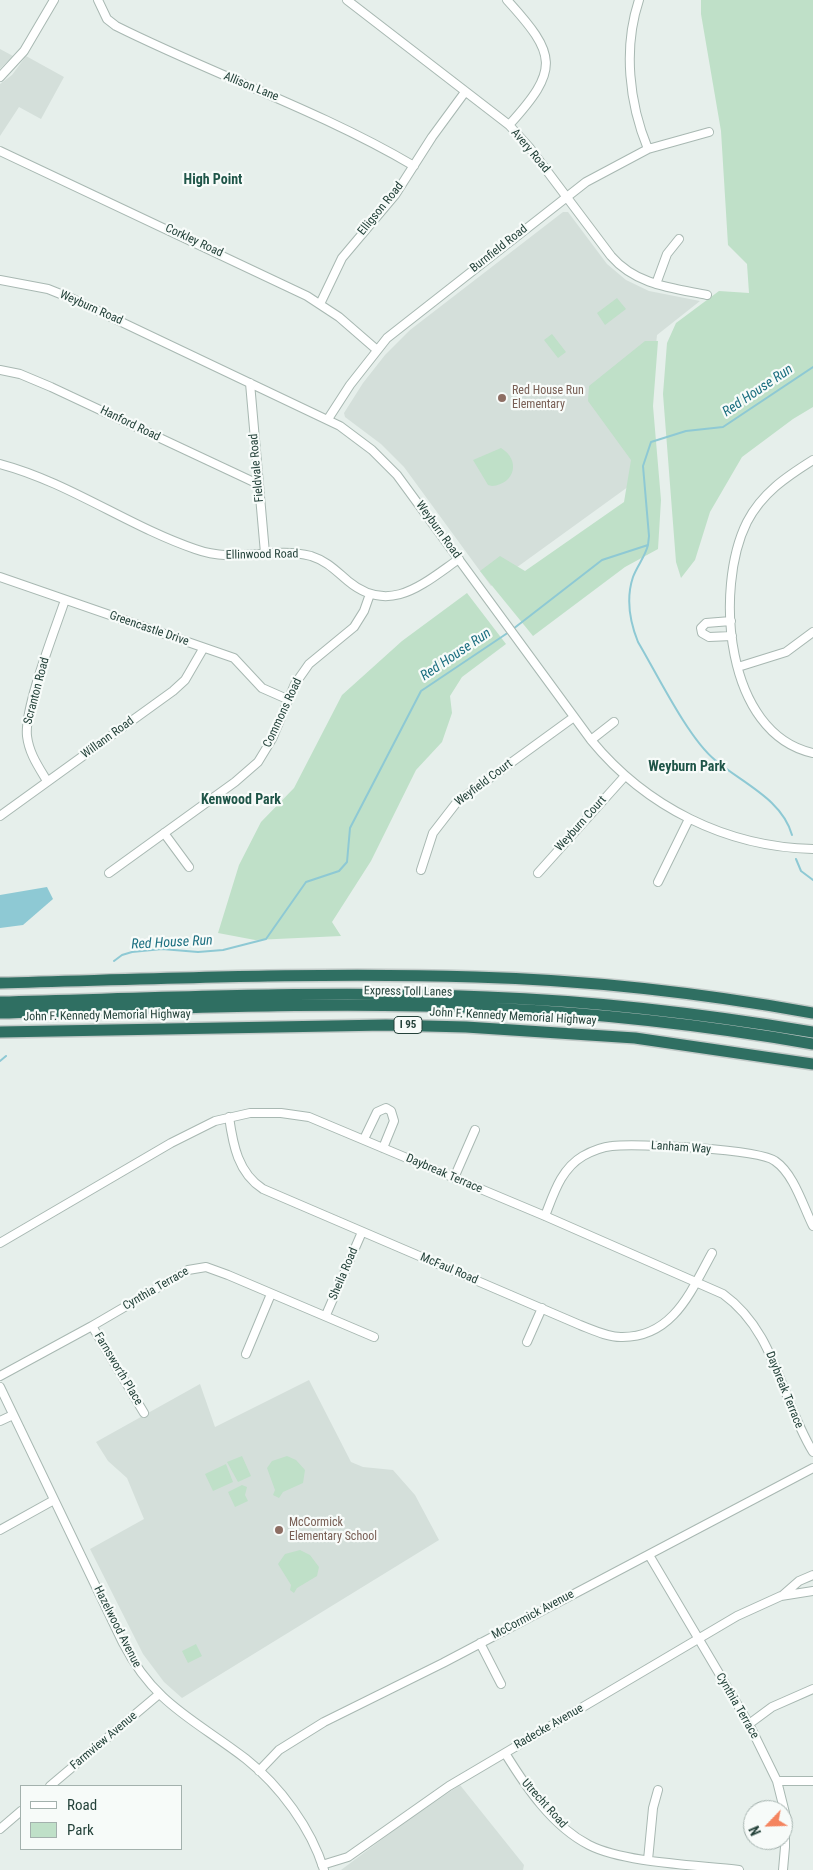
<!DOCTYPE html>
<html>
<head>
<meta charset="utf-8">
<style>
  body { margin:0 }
  #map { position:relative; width:813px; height:1870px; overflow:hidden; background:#e6efeb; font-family:"Roboto Condensed",sans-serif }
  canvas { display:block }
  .legend { position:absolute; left:20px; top:1785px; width:162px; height:65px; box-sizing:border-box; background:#f7fbf9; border:1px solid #a3b1ad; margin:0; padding:6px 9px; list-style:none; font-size:15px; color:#24423a }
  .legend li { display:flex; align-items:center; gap:10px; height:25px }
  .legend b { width:25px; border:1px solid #a3b1ad }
  .north { position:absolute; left:743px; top:1800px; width:50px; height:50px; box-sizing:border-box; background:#f7fbf9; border:1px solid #a3b1ad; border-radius:50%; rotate:246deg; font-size:14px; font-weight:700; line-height:20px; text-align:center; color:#24423a }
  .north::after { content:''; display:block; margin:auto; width:18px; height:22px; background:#f4845f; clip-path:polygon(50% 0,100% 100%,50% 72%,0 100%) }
</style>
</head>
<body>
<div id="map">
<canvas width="813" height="1870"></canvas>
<ul class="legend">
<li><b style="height:6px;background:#fff"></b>Road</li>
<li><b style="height:14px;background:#bfe0c8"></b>Park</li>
</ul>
<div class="north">N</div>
</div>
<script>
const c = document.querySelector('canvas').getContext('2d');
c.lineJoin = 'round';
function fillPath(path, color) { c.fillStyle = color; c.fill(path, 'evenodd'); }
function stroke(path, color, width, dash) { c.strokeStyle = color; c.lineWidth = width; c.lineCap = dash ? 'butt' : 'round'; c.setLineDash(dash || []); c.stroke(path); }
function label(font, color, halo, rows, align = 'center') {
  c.font = font + ' "Roboto Condensed",sans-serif'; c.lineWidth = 4.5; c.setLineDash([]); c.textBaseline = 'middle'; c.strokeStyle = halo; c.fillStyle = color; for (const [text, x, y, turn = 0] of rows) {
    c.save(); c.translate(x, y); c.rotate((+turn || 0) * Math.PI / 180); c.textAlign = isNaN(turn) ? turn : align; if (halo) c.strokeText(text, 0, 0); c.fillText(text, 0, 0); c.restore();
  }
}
fillPath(new Path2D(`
  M 0,49 L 13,56 L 0,69 Z
  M 26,56 L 64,77 L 41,119 L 19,107 L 0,136 L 0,84 L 12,75 Z
  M 563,212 L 568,212 L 607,264 L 626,280 L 649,291 L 700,301 L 657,335 L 643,476 L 491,586 L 404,467 L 381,444 L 345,417 L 344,413 L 363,383 L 385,355 L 410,330 Z
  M 309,1380 L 351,1462 L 363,1467 L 393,1470 L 415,1495 L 439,1540 L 182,1698 L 164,1682 L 143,1654 L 90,1549 L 144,1519 L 127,1478 L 108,1461 L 96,1442 L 200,1384 L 215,1427 Z
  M 460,1785 L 524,1865 L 523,1870 L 341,1870 L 409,1819 Z`), '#d4dfda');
fillPath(new Path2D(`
  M 701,0 L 813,0 L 813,407 L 793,419 L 742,457 L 710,512 L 695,560 L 681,578 L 676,562 L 663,394 L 667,343 L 676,323 L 719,291 L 749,293 L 747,264 L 728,245 L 721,131 L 701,14 Z
  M 617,298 L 626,309 L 605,325 L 597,313 Z
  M 552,334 L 566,352 L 558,358 L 544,340 Z
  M 645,341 L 658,341 L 653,406 L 661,500 L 658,549 L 625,567 L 533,636 L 480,571 L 500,556 L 525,571 L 624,502 L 631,460 L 588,401 L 589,386 Z
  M 501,448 C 521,460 515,484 492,486 L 488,485 L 473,460 Z
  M 467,593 L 506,644 L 462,677 L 450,696 L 452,713 L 442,742 L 416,770 L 371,861 L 332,922 L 341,936 L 255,940 L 218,933 L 239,865 L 261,822 L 294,788 L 342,695 L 402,641 Z
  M 242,1456 L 251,1476 L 238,1482 L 227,1462 Z
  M 287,1456 L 296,1460 L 305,1470 L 303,1483 L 283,1492 L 279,1498 L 273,1495 L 275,1490 L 267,1468 L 272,1461 Z
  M 226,1464 L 233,1482 L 213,1491 L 205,1474 Z
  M 242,1485 L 247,1487 L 245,1495 L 248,1501 L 235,1507 L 228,1492 Z
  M 300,1550 L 310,1555 L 319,1567 L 317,1576 L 297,1588 L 294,1593 L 290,1590 L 291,1585 L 278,1564 L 285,1554 Z
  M 196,1644 L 202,1656 L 188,1663 L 182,1651 Z`), '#bfe0c8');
fillPath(new Path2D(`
  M 47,887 L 53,899 L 23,925 L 0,928 L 0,895 Z`), '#8ec9d4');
stroke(new Path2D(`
  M 648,545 C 645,557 637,566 633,577 C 626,598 630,622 638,642 C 657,674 688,738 715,760 C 742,783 782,799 792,835
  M 513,629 L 602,560 L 648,545 L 649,536 L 643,466 L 651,442 L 686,431 L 723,427 L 813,367
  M 796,859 L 801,871 L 813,880
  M 114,961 L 122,955 L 132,952 L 162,949 L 198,952 L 223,950 L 266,939 L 306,882 L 339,871 L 347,862 L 350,828 L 421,691 L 509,632
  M 0,1061 L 6,1056`), '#8ec9d4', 2);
const minor = new Path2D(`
  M 98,0 L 107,19 L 116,26 C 214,75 319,110 414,166
  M 347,0 L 509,125 L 529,147 L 611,256 C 636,285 672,288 707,295
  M 507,0 C 557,55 560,69 509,125
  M 639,0 C 623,48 629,103 648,149
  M 0,77 L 24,51 L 54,0
  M 0,151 L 307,296 L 339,317 L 377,350
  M 0,280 L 48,289 L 73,299 L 340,426 L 372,450 L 397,475 L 591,740 C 646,807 726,847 813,849
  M 656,284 L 667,254 L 679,239
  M 320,304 L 342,258 L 395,195 L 432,137 L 465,92
  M 0,370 L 20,374 L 51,387 L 258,484
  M 250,383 L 265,553
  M 328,419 L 350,385 L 387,338 L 586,182 L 648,149 L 709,132
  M 813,460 C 786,477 762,493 747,522 C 714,588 725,734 813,753
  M 0,464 C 68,482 128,526 195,549 C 236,564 271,546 311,556 C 327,561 336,571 348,581 C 390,616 424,583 459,559
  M 0,577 L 234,658 L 262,688 L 287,699
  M 731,621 L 706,623 L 701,628 L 702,633 L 709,637 L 732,636
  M 738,667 L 786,652 L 813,632
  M 591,740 L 614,722
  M 47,781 C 38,766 29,753 27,736 C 24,708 55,630 65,600
  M 0,816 L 173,691 L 185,680 L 203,649
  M 164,833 L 189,867
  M 421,870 L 433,833 L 457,802 L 574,717
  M 109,873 L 235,782 L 258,762 L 272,739 L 295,684 L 309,664 L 354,627 L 364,611 L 370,594
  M 538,873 L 625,776
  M 658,882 L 689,819
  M 229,1117 C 233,1145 238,1173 263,1189 L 580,1325 C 593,1330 607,1337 621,1337 C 673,1338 691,1291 712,1253
  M 364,1139 L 377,1112 L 386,1108 L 391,1111 L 394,1121 L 383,1148
  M 454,1178 L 475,1130
  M 545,1216 C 554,1193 561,1169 583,1156 C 592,1151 602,1147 612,1146 C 636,1143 759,1149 775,1161 C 794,1174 803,1206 813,1226
  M 0,1243 L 171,1143 L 215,1121 L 250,1113 L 281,1113 L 309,1117 L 545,1216 L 723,1294 C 776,1332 780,1398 813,1452
  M 326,1315 L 362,1232
  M 92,1326 L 144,1413
  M 527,1342 L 542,1308
  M 246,1354 L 271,1294
  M 0,1376 L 92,1326 L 188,1270 L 206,1267 L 228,1275 L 374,1337
  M 0,1387 L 123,1643 C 155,1705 194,1719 246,1759 C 280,1786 311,1828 324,1870
  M 0,1421 L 13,1415
  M 0,1530 L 54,1500
  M 649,1555 L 749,1724 L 777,1781 L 785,1813 L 785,1847 L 783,1870
  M 783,1595 L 799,1581 L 813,1575
  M 480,1643 L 501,1684
  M 749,1724 L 772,1707 L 813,1689
  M 505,1753 C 526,1787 552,1826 589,1845 C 624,1863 698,1865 739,1870
  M 259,1771 L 279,1750 L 324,1722 L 443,1663 L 813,1468
  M 777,1781 L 813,1781
  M 50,1786 L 158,1695
  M 0,1829 L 21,1811
  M 648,1860 L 653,1808 L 658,1790
  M 322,1865 L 348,1857 L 449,1786 L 737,1616 L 781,1596 L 813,1591`);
const highway = new Path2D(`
  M 0,983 C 158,979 317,972 475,977 C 588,980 702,993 813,1013
  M 0,1002 C 162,998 325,990 487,997 C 597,1001 705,1014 813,1032
  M 0,1013 C 162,1009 325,1001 487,1008 C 597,1013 705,1025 813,1044
  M 0,1032 L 386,1025 L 466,1027 L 635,1038 L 813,1064`);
stroke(minor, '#a8b8b2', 10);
stroke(highway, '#c2cac8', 14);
stroke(minor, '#fff', 8);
stroke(highway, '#2f6f62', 11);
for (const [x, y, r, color] of [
  [502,398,5,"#8d6e63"],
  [279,1530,5,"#8d6e63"]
]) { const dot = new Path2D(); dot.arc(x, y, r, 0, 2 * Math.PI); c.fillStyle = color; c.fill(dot); stroke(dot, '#f7fbf9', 2); }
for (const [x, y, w] of [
  [408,1025,28]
]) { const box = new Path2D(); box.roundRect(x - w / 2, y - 8.5, w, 17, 4); c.fillStyle = '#f7fbf9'; c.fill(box); stroke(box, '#24423a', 1); }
label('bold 11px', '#24423a', null, [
  ["I 95",408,1025]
]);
label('12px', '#24423a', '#f7fbf9', [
  ["Allison Lane",251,87,22],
  ["Avery Road",530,151,50],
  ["Elligson Road",381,209,-51],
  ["Corkley Road",194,241,25],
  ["Burnfield Road",499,249,-38],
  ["Weyburn Road",91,308,24],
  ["Hanford Road",130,424,26],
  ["Fieldvale Road",257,468,-95],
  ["Weyburn Road",438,530,54],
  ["Ellinwood Road",262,555,-1],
  ["Greencastle Drive",149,629,19],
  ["Scranton Road",37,691,-75],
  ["Commons Road",283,713,-65],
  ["Willann Road",108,738,-36],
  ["Weyfield Court",484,783,-37],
  ["Weyburn Court",581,824,-48],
  ["Express Toll Lanes",408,992,1],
  ["John F. Kennedy Memorial Highway",107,1016,-1],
  ["John F. Kennedy Memorial Highway",513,1017,3],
  ["Lanham Way",681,1148,4],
  ["Daybreak Terrace",444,1174,23],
  ["McFaul Road",449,1269,23],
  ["Sheila Road",344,1274,-67],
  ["Cynthia Terrace",156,1289,-30],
  ["Farnsworth Place",118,1369,59],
  ["Daybreak Terrace",784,1390,68],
  ["McCormick Avenue",533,1615,-28],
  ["Hazelwood Avenue",117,1627,63],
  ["Cynthia Terrace",737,1706,60],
  ["Radecke Avenue",549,1727,-30],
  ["Farmview Avenue",104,1741,-40],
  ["Utrecht Road",544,1804,48]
]);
label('12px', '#785e54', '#f7fbf9', [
  ["Red House Run",512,391],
  ["Elementary",512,405],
  ["McCormick",289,1523],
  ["Elementary School",289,1537]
], 'left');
label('bold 14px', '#1f5548', '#f7fbf9', [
  ["High Point",213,180],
  ["Weyburn Park",687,767],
  ["Kenwood Park",241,800]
]);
label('italic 14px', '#1c6f80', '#f7fbf9', [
  ["Red House Run",758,391,-34],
  ["Red House Run",456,655,-34],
  ["Red House Run",172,943,-3]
]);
</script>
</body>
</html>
